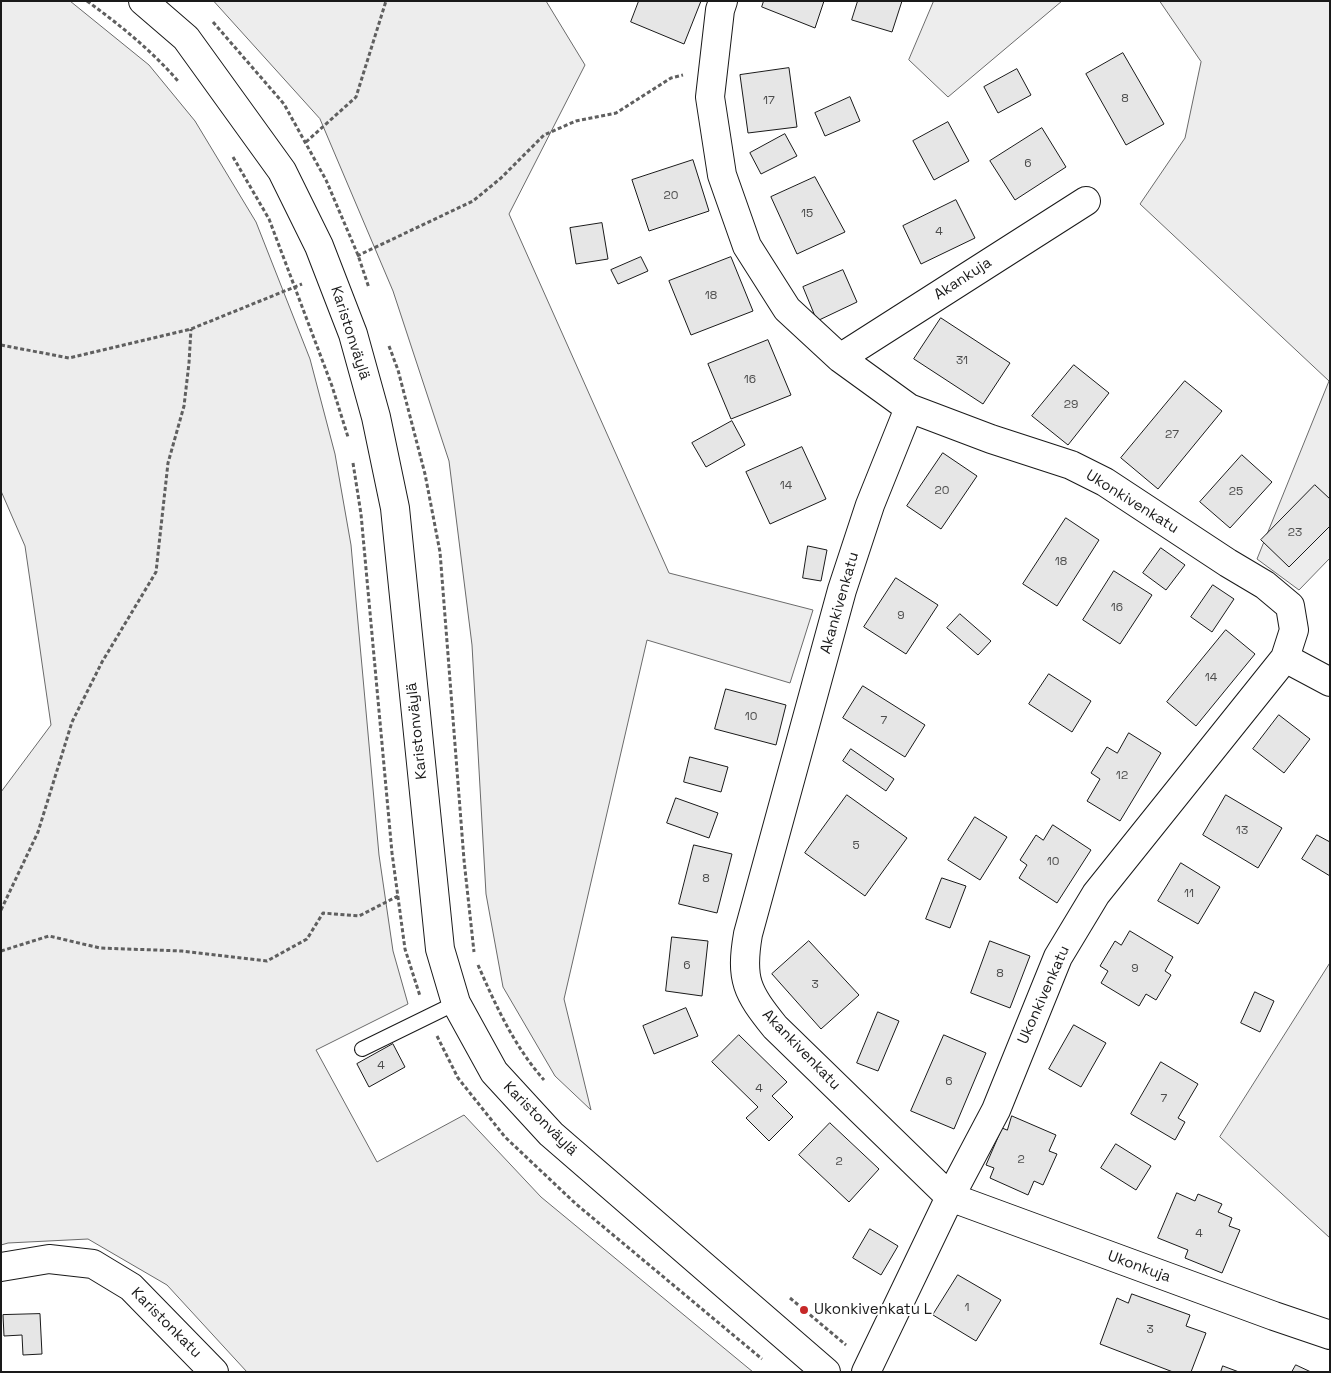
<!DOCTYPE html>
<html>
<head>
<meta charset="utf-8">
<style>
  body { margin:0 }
  #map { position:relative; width:1331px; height:1373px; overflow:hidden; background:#fff; font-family:"Space Grotesk",sans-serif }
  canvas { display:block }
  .frame { position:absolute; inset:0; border:2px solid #1a1a1a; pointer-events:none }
</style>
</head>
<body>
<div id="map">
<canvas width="1331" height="1373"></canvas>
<div class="frame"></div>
</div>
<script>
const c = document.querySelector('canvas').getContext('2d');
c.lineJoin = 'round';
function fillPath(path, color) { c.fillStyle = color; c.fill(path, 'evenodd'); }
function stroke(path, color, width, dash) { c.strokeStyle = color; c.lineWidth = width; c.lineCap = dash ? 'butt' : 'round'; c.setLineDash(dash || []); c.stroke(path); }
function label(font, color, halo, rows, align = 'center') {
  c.font = font + ' "Space Grotesk",sans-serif'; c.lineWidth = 4; c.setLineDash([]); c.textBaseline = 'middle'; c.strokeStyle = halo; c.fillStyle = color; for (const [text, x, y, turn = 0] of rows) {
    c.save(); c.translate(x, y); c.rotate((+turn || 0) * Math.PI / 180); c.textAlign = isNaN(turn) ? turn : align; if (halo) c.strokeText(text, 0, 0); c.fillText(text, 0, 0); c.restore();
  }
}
const built = new Path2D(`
  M 1,1 L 70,1 L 149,65 L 195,121 L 256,222 L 310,359 L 335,454 L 351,545 L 379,855 L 393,951 L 408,1004 L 316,1050 L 377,1162 L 464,1115 L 541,1197 L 753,1372 L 247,1372 L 167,1285 L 88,1239 L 8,1243 L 1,1245 L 1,792 L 51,725 L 25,546 L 1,491 Z
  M 214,1 L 546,1 L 585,65 L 509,214 L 669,573 L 813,610 L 790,683 L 647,640 L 564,999 L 591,1110 L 555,1076 L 503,987 L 486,894 L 472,645 L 449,461 L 393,291 L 320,119 Z
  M 934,1 L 1062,1 L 948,97 L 909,60 Z
  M 1160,1 L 1330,1 L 1330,558 L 1299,590 L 1257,559 L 1329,381 L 1140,204 L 1185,138 L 1201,62 Z
  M 1330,963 L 1330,1238 L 1220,1137 Z`);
fillPath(built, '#ededed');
stroke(built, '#6a6a6a', 1);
const building = new Path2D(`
  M 639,1 L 701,1 L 684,44 L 631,22 Z
  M 764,1 L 824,1 L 815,28 L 762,7 Z
  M 858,1 L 902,1 L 892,32 L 852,20 Z
  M 1123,53 L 1164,124 L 1126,145 L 1086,74 Z
  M 789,68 L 797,127 L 748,133 L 740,75 Z
  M 1017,69 L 1031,95 L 998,113 L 984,87 Z
  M 850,97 L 860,121 L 825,136 L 815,113 Z
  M 948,122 L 969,161 L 934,180 L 913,141 Z
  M 1042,128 L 1066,167 L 1015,200 L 990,161 Z
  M 785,134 L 797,156 L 761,174 L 750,153 Z
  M 693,160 L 709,211 L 649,231 L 632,180 Z
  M 815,177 L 845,232 L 797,254 L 771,197 Z
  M 956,200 L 975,238 L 921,264 L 903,226 Z
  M 602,223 L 608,259 L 576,264 L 570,228 Z
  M 641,257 L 648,271 L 618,284 L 611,270 Z
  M 731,257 L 753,311 L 691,335 L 669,281 Z
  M 843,270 L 857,302 L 817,321 L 803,287 Z
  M 941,318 L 1010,363 L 983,404 L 914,359 Z
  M 768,340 L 791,395 L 731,419 L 708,364 Z
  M 1074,365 L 1109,393 L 1068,445 L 1032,416 Z
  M 1185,381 L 1222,411 L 1158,489 L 1121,458 Z
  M 732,421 L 745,445 L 706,467 L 692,443 Z
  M 802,447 L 826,499 L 770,524 L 746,472 Z
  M 943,453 L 977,476 L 941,529 L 907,506 Z
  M 1242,455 L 1272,482 L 1230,528 L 1200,502 Z
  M 1315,485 L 1330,499 L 1330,526 L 1289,567 L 1261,540 Z
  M 1066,518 L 1099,540 L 1057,606 L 1023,584 Z
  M 808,546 L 827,550 L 821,581 L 803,578 Z
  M 1161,548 L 1185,565 L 1166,590 L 1143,573 Z
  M 1114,571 L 1152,595 L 1120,644 L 1083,620 Z
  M 896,578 L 938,605 L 906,654 L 864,627 Z
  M 1213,585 L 1234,599 L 1212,632 L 1191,617 Z
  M 960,614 L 991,641 L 978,655 L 947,628 Z
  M 1226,630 L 1255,654 L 1196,726 L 1167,702 Z
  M 1049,674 L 1091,701 L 1072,732 L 1029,704 Z
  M 863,686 L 925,725 L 905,757 L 843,718 Z
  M 726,689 L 786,705 L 776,745 L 715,729 Z
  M 1279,715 L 1310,739 L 1284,773 L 1253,749 Z
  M 1129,733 L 1161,753 L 1120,821 L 1087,801 L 1100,779 L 1091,773 L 1107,747 L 1117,753 Z
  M 851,749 L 894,779 L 886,791 L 843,761 Z
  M 690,757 L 728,767 L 721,792 L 684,782 Z
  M 847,795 L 907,838 L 865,896 L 805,853 Z
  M 1226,795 L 1282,828 L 1258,868 L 1203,835 Z
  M 676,798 L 718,813 L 709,838 L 667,823 Z
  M 975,817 L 1007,837 L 980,880 L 948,860 Z
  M 1053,825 L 1091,850 L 1057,903 L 1019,878 L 1027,865 L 1020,860 L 1036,835 L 1043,840 Z
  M 1317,835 L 1330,842 L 1330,876 L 1302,859 Z
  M 694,845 L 732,854 L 717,913 L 679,904 Z
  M 1181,863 L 1220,887 L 1198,924 L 1158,901 Z
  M 942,878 L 966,886 L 950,928 L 926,919 Z
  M 1130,931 L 1173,957 L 1165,971 L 1171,975 L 1156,1000 L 1146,994 L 1139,1006 L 1101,983 L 1108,971 L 1100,966 L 1115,941 L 1121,945 Z
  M 672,937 L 708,941 L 702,996 L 666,991 Z
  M 809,941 L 859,995 L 821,1029 L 772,974 Z
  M 990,941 L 1030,956 L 1010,1008 L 971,993 Z
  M 1255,992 L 1274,1001 L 1260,1032 L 1241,1023 Z
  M 686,1008 L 698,1036 L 654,1054 L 643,1026 Z
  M 878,1012 L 899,1021 L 878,1071 L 857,1063 Z
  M 1074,1025 L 1106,1043 L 1081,1087 L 1049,1069 Z
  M 739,1035 L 787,1082 L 772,1096 L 793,1117 L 769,1141 L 746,1118 L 758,1107 L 712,1062 Z
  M 944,1035 L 986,1053 L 954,1129 L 911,1111 Z
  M 393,1044 L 405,1067 L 369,1087 L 357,1064 Z
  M 1161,1062 L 1198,1084 L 1178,1118 L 1185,1122 L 1175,1140 L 1131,1114 Z
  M 1012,1116 L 1056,1135 L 1049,1151 L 1057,1154 L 1043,1185 L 1034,1181 L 1028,1195 L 990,1178 L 994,1168 L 986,1165 L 1002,1128 L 1007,1130 Z
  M 830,1123 L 879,1169 L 849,1202 L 799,1155 Z
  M 1116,1144 L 1151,1166 L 1136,1190 L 1101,1168 Z
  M 1177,1193 L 1195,1201 L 1198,1194 L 1222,1204 L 1218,1212 L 1232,1218 L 1229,1226 L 1240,1230 L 1222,1273 L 1185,1258 L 1188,1250 L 1158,1238 Z
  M 870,1229 L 898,1246 L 881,1275 L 853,1258 Z
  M 958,1275 L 1001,1300 L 976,1341 L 933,1315 Z
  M 1132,1294 L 1190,1315 L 1186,1326 L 1206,1333 L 1191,1372 L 1173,1372 L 1100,1344 L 1117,1298 L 1128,1303 Z
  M 40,1314 L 42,1354 L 23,1355 L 22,1335 L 4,1336 L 3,1315 Z
  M 1296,1365 L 1311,1372 L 1292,1372 Z
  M 1223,1366 L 1239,1372 L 1221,1372 Z`);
fillPath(building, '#e6e6e6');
stroke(building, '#1a1a1a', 1);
const service = new Path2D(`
  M 362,1049 L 456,1003`);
const minor = new Path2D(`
  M 723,1 L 720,10 L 710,97 L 722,175 L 747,246 L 787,309 L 840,358 L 909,408 L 870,505 L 842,590 L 748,934 C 740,980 747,992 775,1027 L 950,1197 L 1274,1316 L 1330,1335
  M 840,358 L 1086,201
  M 1285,658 L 1330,682
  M 1,1267 L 49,1259 L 93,1264 L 131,1287 L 214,1372
  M 866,1372 L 950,1197 L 996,1110 L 1058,957 L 1096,894 L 1285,658 L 1294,630 L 1290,606 L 1265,585 L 1228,563 L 1105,482 L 1071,465 L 991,439 L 909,408`);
const tertiary = new Path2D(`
  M 143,1 L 186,38 L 282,171 L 319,246 L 353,334 L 376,417 L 395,508 L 440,949 L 456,1003 L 494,1072 L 551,1134 L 826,1372`);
stroke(service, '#1a1a1a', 16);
stroke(minor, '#1a1a1a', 30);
stroke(tertiary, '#1a1a1a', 30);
stroke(new Path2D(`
  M 87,1 C 120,25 151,50 178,81
  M 213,22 L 284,104 L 326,180 L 358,255 L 369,288
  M 306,142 L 356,97 L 386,1
  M 233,157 L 269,219 L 332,386 L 348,437
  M 357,256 L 473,201 L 501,178 L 544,135 L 576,121 L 616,113 L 671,78 L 683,75
  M 1,345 L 69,358 L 191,329 L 302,284
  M 389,346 L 398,370 L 425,474 L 440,552 L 464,860 L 474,952
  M 353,463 L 361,514 L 392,853 L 405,949 L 420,996
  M 1,910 L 38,832 L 72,722 L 102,662 L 156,572 L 168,463 L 184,406 L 189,363 L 191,329
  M 1,951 L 49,936 L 100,948 L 182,951 L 267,961 L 307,939 L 323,913 L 359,916 L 398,896
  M 478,965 C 496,1006 514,1046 544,1080
  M 437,1036 L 458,1078 L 505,1137 L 576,1204 L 762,1359
  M 790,1298 L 846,1345`), '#5f5f5f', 3, [4, 2.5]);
stroke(service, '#fff', 14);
stroke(minor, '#fff', 28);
stroke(tertiary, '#fff', 28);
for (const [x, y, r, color] of [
  [804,1310,5,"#c62828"]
]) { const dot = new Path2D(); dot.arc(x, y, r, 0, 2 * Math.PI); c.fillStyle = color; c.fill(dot); stroke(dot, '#fff', 2); }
label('12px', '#4d4d4d', null, [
  ["8",1125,99],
  ["17",769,101],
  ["6",1028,164],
  ["20",671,196],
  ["15",807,214],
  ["4",939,232],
  ["18",711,296],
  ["31",962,361],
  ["16",750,380],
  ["29",1071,405],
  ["27",1172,435],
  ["14",786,486],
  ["20",942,491],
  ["25",1236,492],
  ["23",1295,533],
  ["18",1061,562],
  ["16",1117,608],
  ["9",901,616],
  ["14",1211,678],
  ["10",751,717],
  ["7",884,721],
  ["12",1122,776],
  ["13",1242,831],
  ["5",856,846],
  ["10",1053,862],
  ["8",706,879],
  ["11",1189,894],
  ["6",687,966],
  ["9",1135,969],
  ["8",1000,974],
  ["3",815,985],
  ["4",381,1066],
  ["6",949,1082],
  ["4",759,1089],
  ["7",1164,1099],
  ["2",1021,1160],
  ["2",839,1162],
  ["4",1199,1234],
  ["1",967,1308],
  ["3",1150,1330]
]);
label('15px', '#1a1a1a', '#fff', [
  ["Akankuja",963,279,-33],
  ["Karistonväylä",350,333,72],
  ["Ukonkivenkatu",1132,502,32],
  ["Akankivenkatu",840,603,-74],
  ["Karistonväylä",417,731,-96],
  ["Ukonkivenkatu",1044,995,-66],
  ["Akankivenkatu",801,1050,46],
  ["Karistonväylä",540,1119,45],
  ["Ukonkuja",1139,1267,20],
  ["Karistonkatu",166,1323,45]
]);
label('15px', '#1a1a1a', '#fff', [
  ["Ukonkivenkatu L",814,1310]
], 'left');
</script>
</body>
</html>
